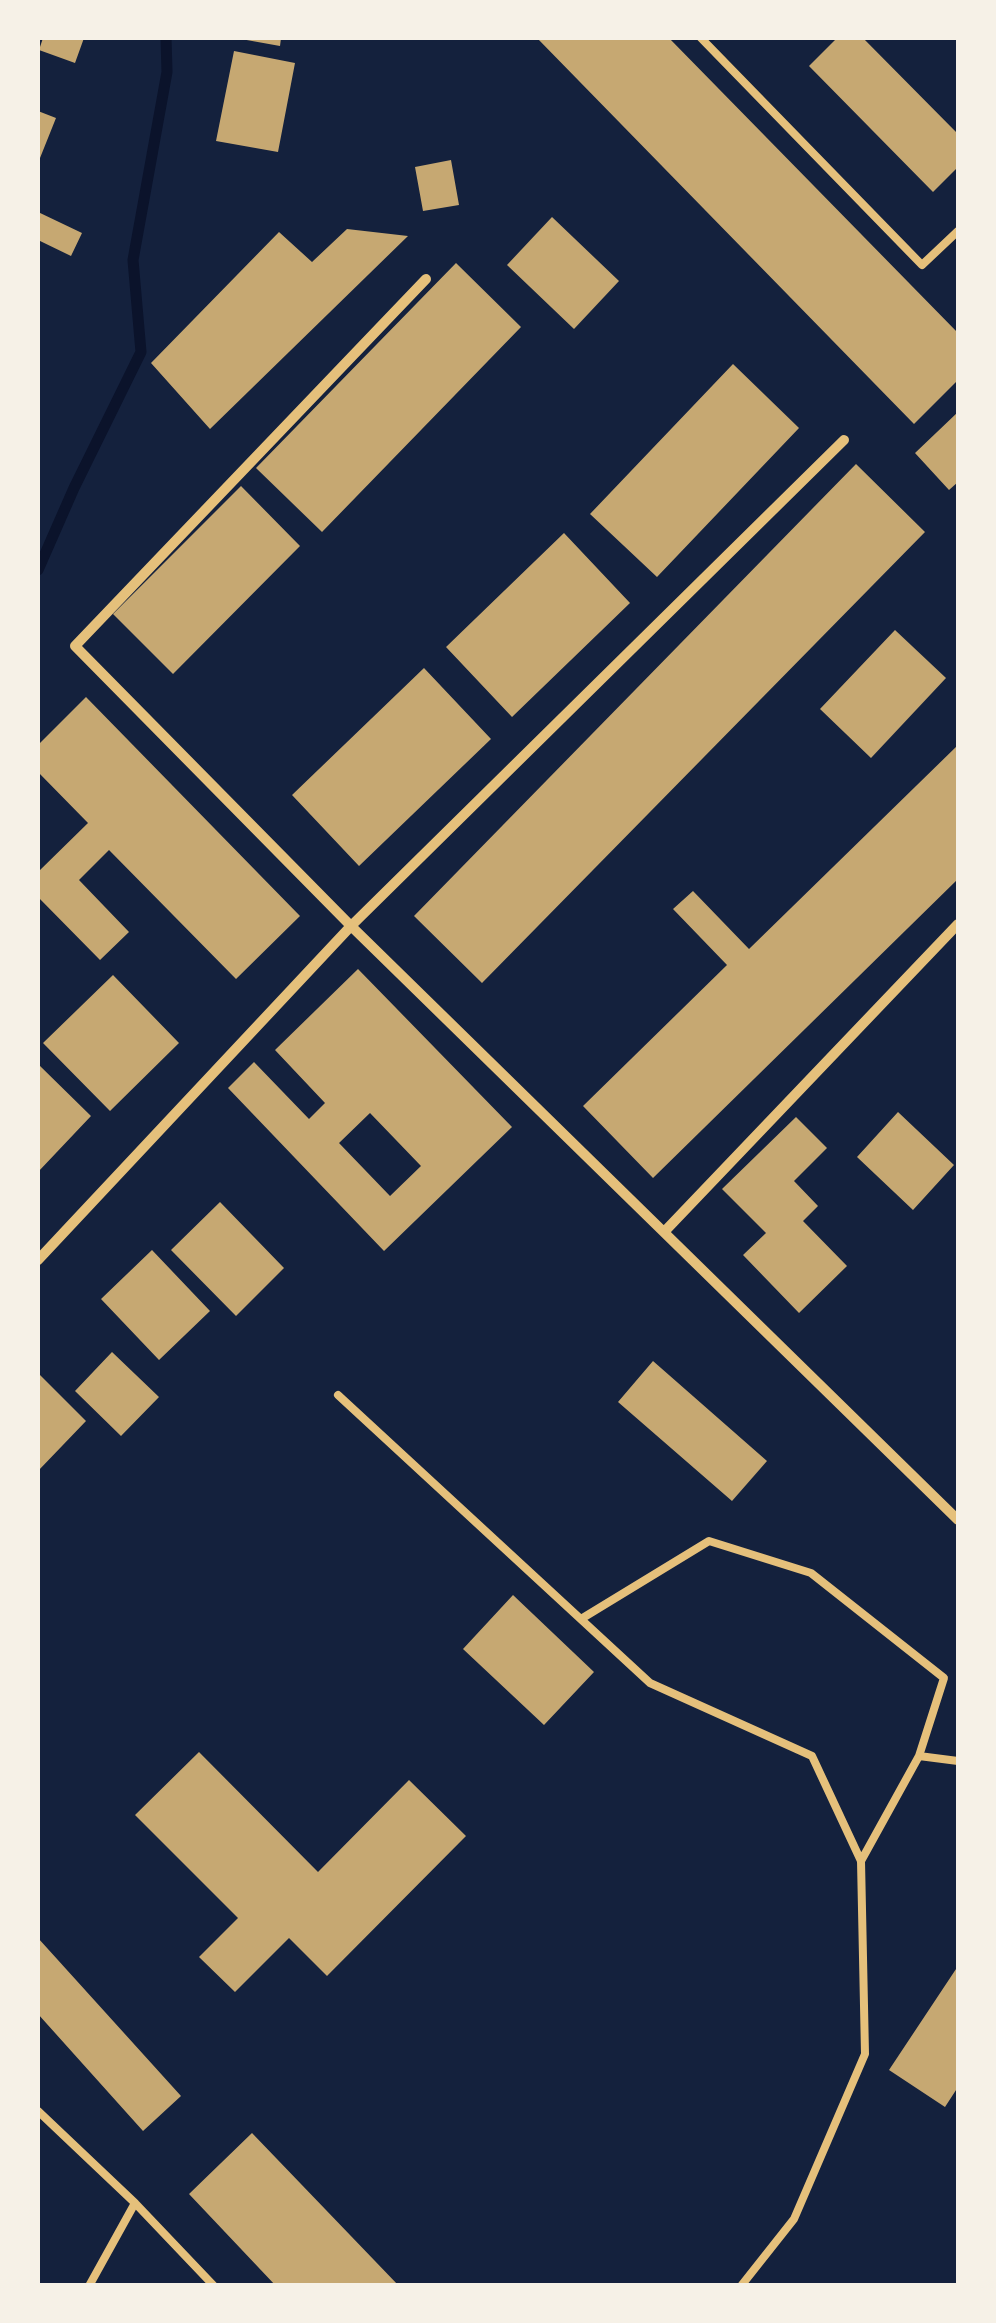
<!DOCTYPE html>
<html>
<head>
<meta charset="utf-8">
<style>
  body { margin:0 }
  #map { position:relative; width:996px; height:2323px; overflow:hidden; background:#14213d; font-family:"DM Sans",sans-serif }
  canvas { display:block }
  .frame { position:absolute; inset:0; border:40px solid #f6f1e7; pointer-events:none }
</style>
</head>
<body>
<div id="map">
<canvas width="996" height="2323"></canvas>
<div class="frame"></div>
</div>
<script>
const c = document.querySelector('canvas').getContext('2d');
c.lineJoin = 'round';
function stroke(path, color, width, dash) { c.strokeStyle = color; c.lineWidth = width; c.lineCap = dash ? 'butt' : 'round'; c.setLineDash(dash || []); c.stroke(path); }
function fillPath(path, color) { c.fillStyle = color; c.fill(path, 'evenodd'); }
stroke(new Path2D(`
  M 38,570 L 74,488 L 141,352 L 133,260 L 167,72 L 166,38`), '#0b132b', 11);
fillPath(new Path2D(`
  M 43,38 L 84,38 L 75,63 L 39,50 Z
  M 241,38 L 281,38 L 280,46 L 241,39 Z
  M 537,38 L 669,38 L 958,333 L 958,380 L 914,424 Z
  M 837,38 L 863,38 L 958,134 L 958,167 L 933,192 L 809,66 Z
  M 234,51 L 295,63 L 278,152 L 216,141 Z
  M 38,111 L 56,118 L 38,163 Z
  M 451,160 L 459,205 L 423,211 L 415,167 Z
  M 38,212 L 82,233 L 71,256 L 38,240 Z
  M 552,217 L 619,281 L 574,329 L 507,265 Z
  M 347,229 L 408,236 L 210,429 L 151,363 L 279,232 L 312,262 Z
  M 456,263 L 521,327 L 322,532 L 256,468 Z
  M 733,364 L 799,428 L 657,577 L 590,514 Z
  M 958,412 L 958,482 L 949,490 L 915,453 Z
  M 856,464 L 925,532 L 482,983 L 414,916 Z
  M 241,486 L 300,546 L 173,674 L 113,614 Z
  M 564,533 L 630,603 L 512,717 L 446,647 Z
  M 895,630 L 946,678 L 871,758 L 820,709 Z
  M 424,668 L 491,739 L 359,866 L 292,795 Z
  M 86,697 L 300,916 L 236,979 L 109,850 L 79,880 L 129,932 L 100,960 L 38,897 L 38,872 L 88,823 L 38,772 L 38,745 Z
  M 958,745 L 958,879 L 653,1178 L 583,1106 L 727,965 L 673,909 L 693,891 L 749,949 Z
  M 358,969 L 512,1127 L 384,1251 L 228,1088 L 254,1062 L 309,1119 L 325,1103 L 275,1050 ZM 370,1113 L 421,1166 L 390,1196 L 339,1143 Z
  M 113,975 L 179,1043 L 110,1111 L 43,1043 Z
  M 38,1064 L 91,1116 L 38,1172 Z
  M 898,1112 L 954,1165 L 913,1210 L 857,1157 Z
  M 796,1117 L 827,1148 L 794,1181 L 818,1206 L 803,1221 L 847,1266 L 799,1313 L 743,1255 L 766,1233 L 722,1189 Z
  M 220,1202 L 284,1268 L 236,1316 L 171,1250 Z
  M 152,1250 L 210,1311 L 159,1360 L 101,1299 Z
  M 112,1352 L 159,1397 L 121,1436 L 75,1391 Z
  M 653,1361 L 767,1461 L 732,1501 L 618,1402 Z
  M 38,1373 L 86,1421 L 38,1471 Z
  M 513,1595 L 594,1672 L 544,1725 L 463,1649 Z
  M 199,1752 L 318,1872 L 409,1780 L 466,1836 L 327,1976 L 289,1938 L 235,1992 L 199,1957 L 238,1918 L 135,1815 Z
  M 38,1938 L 181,2096 L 143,2131 L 38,2014 Z
  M 958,1966 L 958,2087 L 945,2107 L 889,2070 Z
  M 252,2133 L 399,2286 L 276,2286 L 189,2194 Z`), '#c6a872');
stroke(new Path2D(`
  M 701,38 L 922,265 L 958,231
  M 338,1395 L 650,1683 L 812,1756 L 861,1861 L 865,2054 L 794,2219 L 741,2286
  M 581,1619 L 709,1541 L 811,1573 L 944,1678 L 919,1756 L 861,1861
  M 919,1756 L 958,1761
  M 38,2111 L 135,2203 L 89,2286
  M 135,2203 L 214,2286`), '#e5c07b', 8);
stroke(new Path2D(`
  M 426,279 L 75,646 L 351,926 L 958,1520
  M 665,1231 L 958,924
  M 38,1260 L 351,926 L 844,440`), '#e5c07b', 10);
</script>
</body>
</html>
